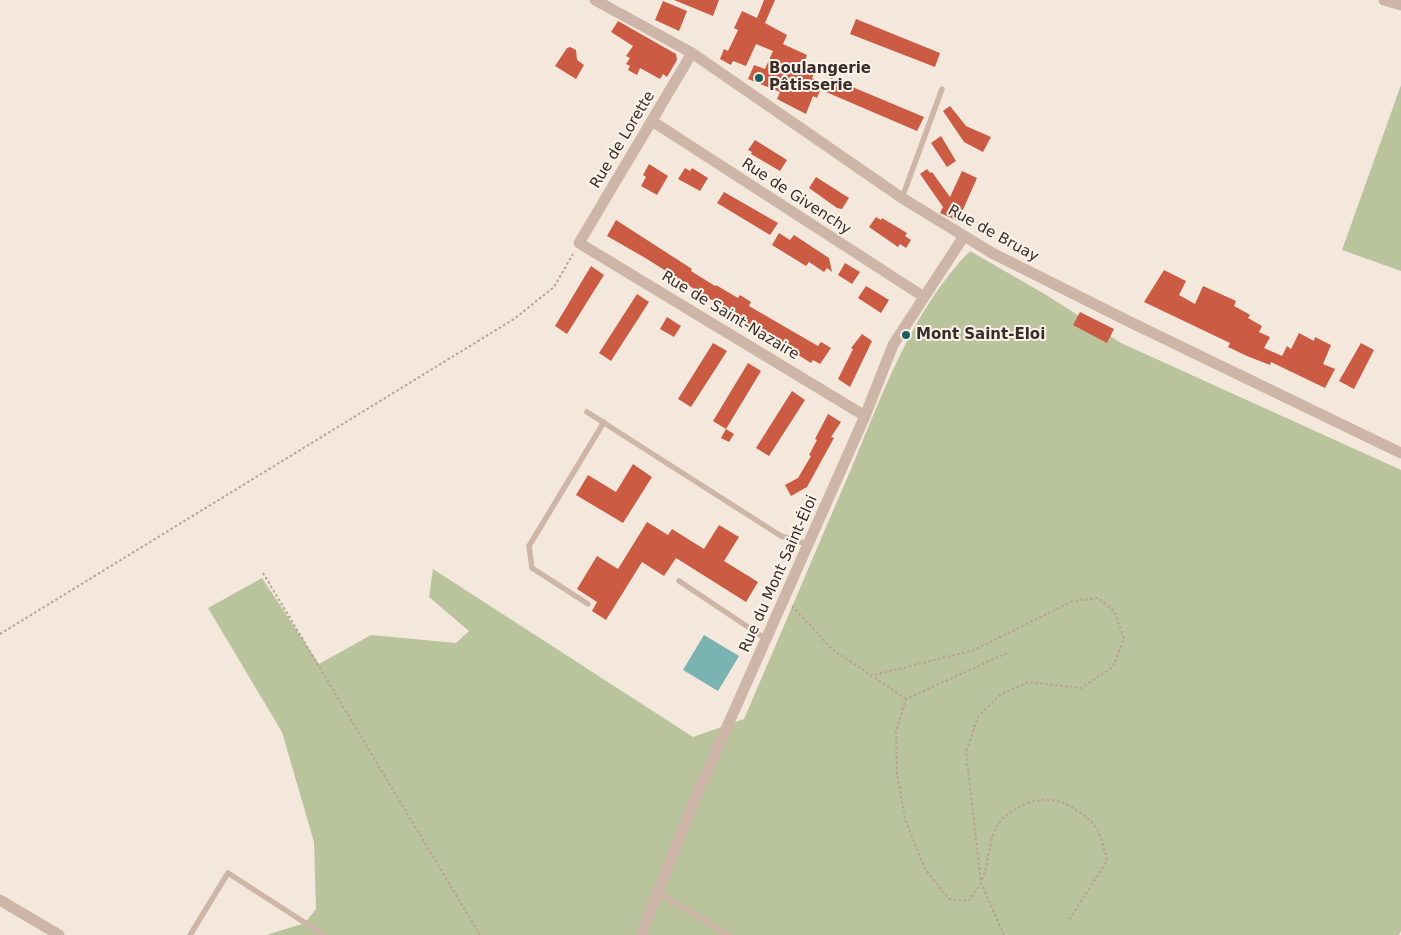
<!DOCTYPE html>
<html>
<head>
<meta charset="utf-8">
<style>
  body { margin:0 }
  canvas { display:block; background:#f4e8dd }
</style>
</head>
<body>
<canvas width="1401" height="935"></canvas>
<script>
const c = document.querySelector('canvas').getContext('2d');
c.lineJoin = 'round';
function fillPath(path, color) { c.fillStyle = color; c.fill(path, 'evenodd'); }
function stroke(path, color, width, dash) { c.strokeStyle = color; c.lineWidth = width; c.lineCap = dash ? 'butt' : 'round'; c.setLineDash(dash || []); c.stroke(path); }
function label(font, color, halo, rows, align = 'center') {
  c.font = font + ' "DejaVu Sans",sans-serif'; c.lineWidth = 4; c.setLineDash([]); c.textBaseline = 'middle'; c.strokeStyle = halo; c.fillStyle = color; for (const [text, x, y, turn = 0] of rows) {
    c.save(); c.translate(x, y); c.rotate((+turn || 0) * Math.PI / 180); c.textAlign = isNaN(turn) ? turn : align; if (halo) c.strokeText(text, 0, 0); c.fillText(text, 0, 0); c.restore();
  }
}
fillPath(new Path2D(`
  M 1401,85 L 1401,271 L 1342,250 Z
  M 970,251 L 1048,296 L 1121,343 L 1401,470 L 1401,931 L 1399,935 L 266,935 L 305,923 L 316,909 L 314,842 L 282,732 L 208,608 L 262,578 L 319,664 L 371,635 L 456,643 L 469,631 L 429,597 L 433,569 L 693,737 L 744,719 C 780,636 815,552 851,469 C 883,393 912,310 970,251 Z`), '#b9c49c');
fillPath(new Path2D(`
  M 704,635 L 739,656 L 718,691 L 683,670 Z`), '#7ab3b1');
fillPath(new Path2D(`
  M 674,0 L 719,0 L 713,16 Z
  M 764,0 L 775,0 L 765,23 L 787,35 L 783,44 L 807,55 L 804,64 L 816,69 L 812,78 L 823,83 L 817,98 L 813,96 L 806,114 L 777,99 L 780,92 L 748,79 L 754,65 L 765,69 L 773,51 L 756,44 L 746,66 L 733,61 L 731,65 L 720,59 L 724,49 L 728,51 L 738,30 L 734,28 L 742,11 L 757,18 Z
  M 663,1 L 687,11 L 679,31 L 655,20 Z
  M 856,19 L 940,53 L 935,67 L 850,34 Z
  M 618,21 L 676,54 L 677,60 L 667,77 L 663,74 L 660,79 L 640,68 L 637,75 L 628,70 L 630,66 L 626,64 L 630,58 L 626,56 L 633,46 L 611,32 Z
  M 570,47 L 576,50 L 577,60 L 584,65 L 576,79 L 555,66 L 567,48 Z
  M 831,78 L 924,117 L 917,131 L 826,92 Z
  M 950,106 L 966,126 L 991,137 L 983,152 L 964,142 L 943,111 Z
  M 941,136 L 956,161 L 947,167 L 931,143 Z
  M 755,140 L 787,160 L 780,171 L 751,154 L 752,152 L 748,150 Z
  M 649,164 L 668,176 L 657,195 L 641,186 L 646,177 L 643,175 Z
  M 685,168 L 690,171 L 692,168 L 708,178 L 700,191 L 678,179 Z
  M 927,169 L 930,173 L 932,172 L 950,197 L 962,171 L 977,178 L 958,221 L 940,213 L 943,207 L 920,174 Z
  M 816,177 L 849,198 L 842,209 L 837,208 L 809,188 Z
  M 724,192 L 778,223 L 770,235 L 717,203 Z
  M 876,217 L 881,220 L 882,218 L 907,233 L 905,236 L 911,240 L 906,248 L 900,244 L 898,247 L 869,227 Z
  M 616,220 L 692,269 L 691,271 L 715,286 L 716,285 L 738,298 L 740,295 L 751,302 L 749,306 L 818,346 L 821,342 L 831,348 L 820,364 L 813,360 L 811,363 L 647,259 L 607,236 Z
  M 779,233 L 790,240 L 794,235 L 829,258 L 832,272 L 827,268 L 824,272 L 809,262 L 806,266 L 772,245 Z
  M 845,263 L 860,272 L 852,284 L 838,275 Z
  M 591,266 L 604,275 L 567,334 L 555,326 Z
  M 1164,270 L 1186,281 L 1179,295 L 1195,304 L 1203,286 L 1236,301 L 1234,306 L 1245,312 L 1250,315 L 1248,318 L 1262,326 L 1259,332 L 1270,337 L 1264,348 L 1282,356 L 1287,346 L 1291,349 L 1299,333 L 1314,341 L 1315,337 L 1331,345 L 1323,364 L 1335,369 L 1325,388 L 1271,362 L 1270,365 L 1247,356 L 1228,347 L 1230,343 L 1144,302 Z
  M 866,286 L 889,300 L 881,313 L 858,298 Z
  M 637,294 L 649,302 L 611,361 L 599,353 Z
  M 1080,312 L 1114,329 L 1107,343 L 1073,325 Z
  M 667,317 L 681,326 L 674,337 L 660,329 Z
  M 862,334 L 872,341 L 850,387 L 838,379 L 853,349 L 851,348 Z
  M 713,343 L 727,351 L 691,407 L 678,399 Z
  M 1361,343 L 1374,350 L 1354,389 L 1339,381 Z
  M 748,363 L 761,371 L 726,429 L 734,434 L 729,442 L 721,438 L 726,429 L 713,421 Z
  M 792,391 L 805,400 L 769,456 L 756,448 Z
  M 828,414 L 841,422 L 831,437 L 834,438 L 807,487 L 791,496 L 785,485 L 798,478 L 811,456 L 809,455 L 817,440 L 815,439 Z
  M 633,464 L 652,477 L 623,523 L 576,495 L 588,475 L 616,492 Z
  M 647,522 L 668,535 L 672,529 L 704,549 L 719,525 L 739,537 L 724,561 L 758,582 L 746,602 L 676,558 L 664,576 L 642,562 L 606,620 L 592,611 L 597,602 L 577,589 L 597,556 L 618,569 Z`), '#cc5b43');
stroke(new Path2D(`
  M 263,573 L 480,935
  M 792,606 L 832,649 L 906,699
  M 0,634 L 514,319 L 554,287 L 573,254
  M 1007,653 L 906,699 L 896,732 L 897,774 L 905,819 L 925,869 L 949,899 L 968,901 C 972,896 978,889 981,883 C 996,845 981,822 1028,803 C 1041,798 1055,799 1068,805 C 1097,822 1100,829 1107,861 L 1069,920
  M 870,676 L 974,650 L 1073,601 L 1098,598 L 1114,611 L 1124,638 L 1113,667 L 1081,688 L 1029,682 L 1001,694 L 978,717 L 966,752 L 981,883 L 1004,935`), '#b9a092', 2, [2.5, 2.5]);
stroke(new Path2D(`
  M 902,198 L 942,89
  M 587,412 L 781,536 L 807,544
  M 679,581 L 766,639
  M 588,604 L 532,568 L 529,546 L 604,422
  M 658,892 L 728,935
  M 190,935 L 228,873 L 324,935`), '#cdb6a8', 5.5);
stroke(new Path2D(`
  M 595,0 L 692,53 L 902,198 L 992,253 L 1132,323 L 1401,453
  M 1384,0 L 1401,5
  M 692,53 L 579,243 L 865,416
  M 652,121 L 924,297
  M 0,900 L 59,935
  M 641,935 L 691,808 L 865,416 L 893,345 L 964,236`), '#cdb6a8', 11);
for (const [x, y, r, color] of [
  [759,78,5,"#1c5d5d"],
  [906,335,5,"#1c5d5d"]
]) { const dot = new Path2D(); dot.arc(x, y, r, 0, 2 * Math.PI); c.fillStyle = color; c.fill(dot); stroke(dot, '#fbf2ea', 2); }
label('bold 15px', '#392d29', '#fbf2ea', [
  ["Boulangerie",769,69],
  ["Pâtisserie",769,86],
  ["Mont Saint-Eloi",916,335]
], 'left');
label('15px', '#392d29', '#fbf2ea', [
  ["Rue de Lorette",623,140,-59],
  ["Rue de Givenchy",796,197,33],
  ["Rue de Bruay",993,234,29],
  ["Rue de Saint-Nazaire",730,316,31],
  ["Rue du Mont Saint-Éloi",779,574,-66]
]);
</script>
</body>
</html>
